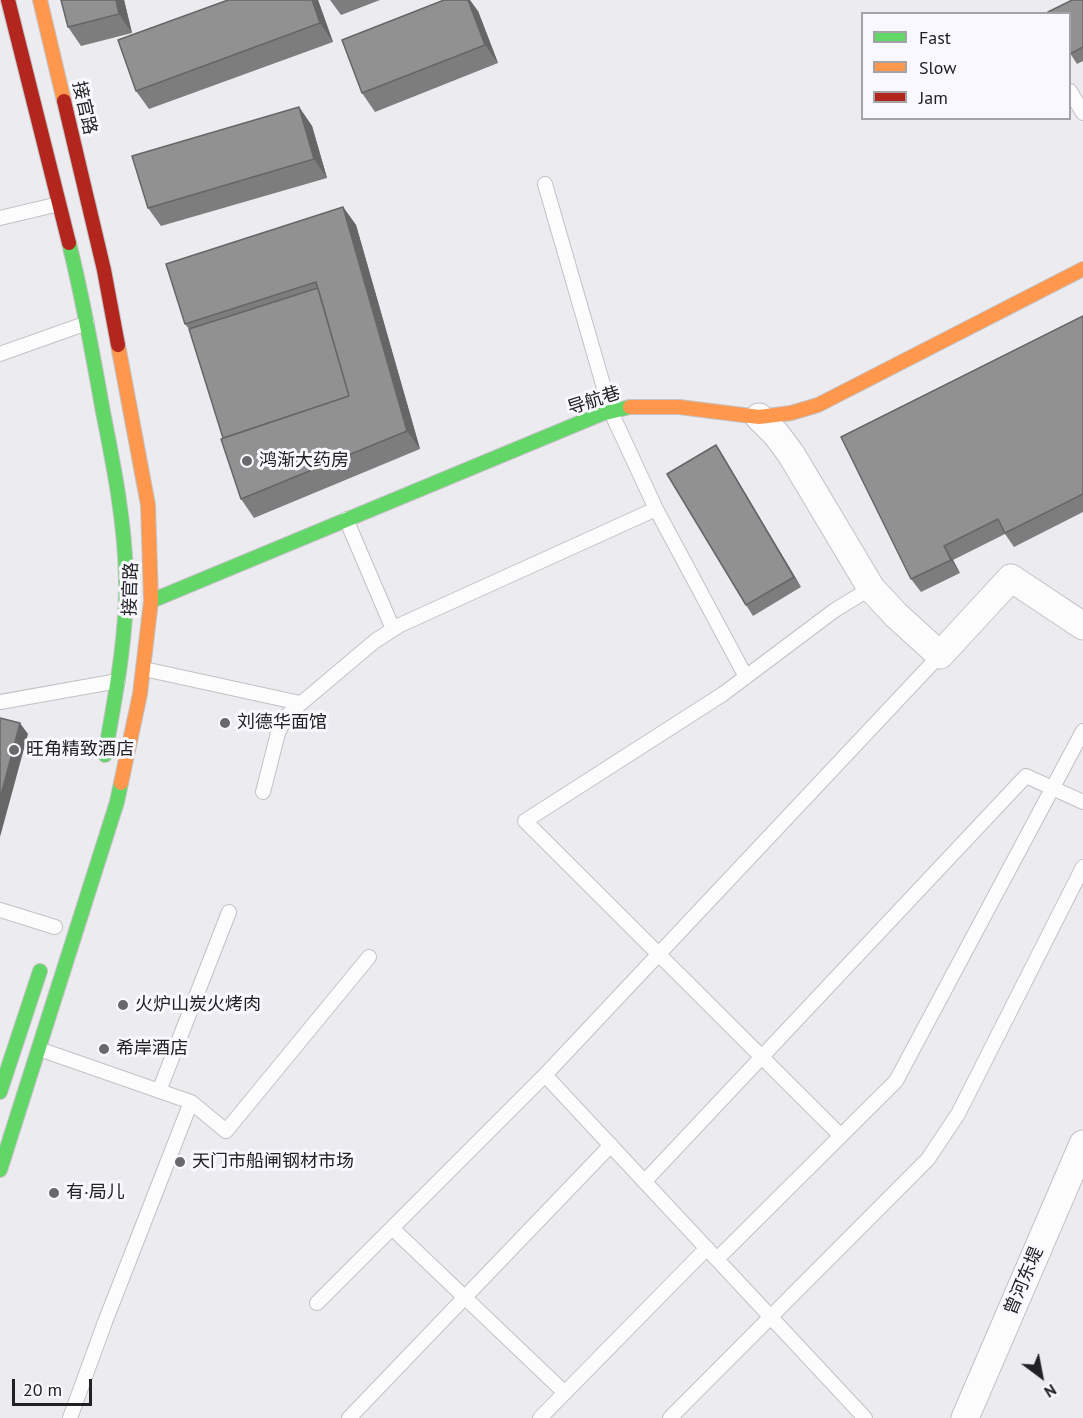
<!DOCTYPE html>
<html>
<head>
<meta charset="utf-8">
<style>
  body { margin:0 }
  #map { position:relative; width:1083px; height:1418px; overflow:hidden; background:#ececf0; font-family:"PT Sans",sans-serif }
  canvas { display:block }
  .legend { position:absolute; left:861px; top:12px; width:210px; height:108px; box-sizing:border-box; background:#f8f8fe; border:2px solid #a2a2a7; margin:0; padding:8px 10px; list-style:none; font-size:18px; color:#222224 }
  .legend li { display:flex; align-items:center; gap:12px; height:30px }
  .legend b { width:30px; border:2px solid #a2a2a7 }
  .north { position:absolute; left:1011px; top:1346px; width:60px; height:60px; -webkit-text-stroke:4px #f8f8fe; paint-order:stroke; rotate:148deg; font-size:16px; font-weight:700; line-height:24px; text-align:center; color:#222224 }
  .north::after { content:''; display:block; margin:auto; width:21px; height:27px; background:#222224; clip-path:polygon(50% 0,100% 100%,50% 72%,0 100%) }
  .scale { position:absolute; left:12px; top:1379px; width:80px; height:27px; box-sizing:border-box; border:3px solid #222224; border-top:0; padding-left:8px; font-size:18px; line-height:21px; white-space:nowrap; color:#222224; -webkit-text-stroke:4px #f8f8fe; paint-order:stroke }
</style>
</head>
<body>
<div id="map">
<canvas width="1083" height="1418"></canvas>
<ul class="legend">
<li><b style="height:8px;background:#63d668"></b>Fast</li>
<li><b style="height:8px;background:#ff974d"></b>Slow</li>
<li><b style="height:8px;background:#b3261e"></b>Jam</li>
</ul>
<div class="north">N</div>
<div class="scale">20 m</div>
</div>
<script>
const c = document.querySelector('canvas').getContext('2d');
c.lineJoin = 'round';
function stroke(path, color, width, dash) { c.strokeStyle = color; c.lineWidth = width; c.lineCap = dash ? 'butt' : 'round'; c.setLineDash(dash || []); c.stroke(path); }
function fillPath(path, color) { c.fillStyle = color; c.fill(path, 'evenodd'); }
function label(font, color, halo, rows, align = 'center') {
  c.font = font + ' "PT Sans","Noto Sans SC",sans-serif'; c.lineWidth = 6; c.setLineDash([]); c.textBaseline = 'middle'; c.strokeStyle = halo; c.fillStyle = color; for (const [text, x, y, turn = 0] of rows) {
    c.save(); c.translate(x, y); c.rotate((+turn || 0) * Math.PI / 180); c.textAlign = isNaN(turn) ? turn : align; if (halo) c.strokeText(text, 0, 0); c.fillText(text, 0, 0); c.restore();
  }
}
const lane = new Path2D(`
  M 1070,91 L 1083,113
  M 0,218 L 59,204
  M 0,354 L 87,323
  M 656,509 L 746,677
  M 346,519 L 393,629
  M 144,669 L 300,703
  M 0,702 L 118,681
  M 263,792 L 278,733 L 286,716 L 375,641 L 400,625 L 656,509 L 611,412 L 545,184
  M 0,910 L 55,927
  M 39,1049 L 191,1102 L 105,1322 L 70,1418
  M 159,1091 L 229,912
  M 191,1102 L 226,1131 L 369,957
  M 841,1136 L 525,821 L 723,694 L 835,610 L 871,588
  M 645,1181 L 1026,776 L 1083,802
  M 392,1228 L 565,1393
  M 717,1259 L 896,1081 L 1083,731
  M 317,1303 L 545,1075
  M 349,1418 L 611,1145
  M 540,1418 L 707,1248
  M 670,1418 L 928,1159 L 958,1114 L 1083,867
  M 865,1418 L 545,1075 L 940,655`);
const street = new Path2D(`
  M 759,417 L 776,434 L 791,454 L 871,588 L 896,615 L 940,655 L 1011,578 L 1083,626
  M 965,1418 L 1083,1144`);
const fast = new Path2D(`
  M 69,243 C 83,299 93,355 103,412 C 114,467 125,523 126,579 C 127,638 115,697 105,755
  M 151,601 L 601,414 L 630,407
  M 0,1092 L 40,971
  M 0,1170 L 117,802 L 121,783`);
const slow = new Path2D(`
  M 40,0 L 64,101
  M 118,345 L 148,505 L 151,601 L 140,694 L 121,783
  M 630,407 L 679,407 L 759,417 L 791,413 L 818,405 L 1083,269`);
const jam = new Path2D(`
  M 8,0 L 69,243
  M 64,101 L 104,270 L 118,345`);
stroke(lane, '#c2c2c5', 16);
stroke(street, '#c2c2c5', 29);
stroke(fast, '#c2c2c5', 16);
stroke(slow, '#c2c2c5', 16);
stroke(jam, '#c2c2c5', 16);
stroke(lane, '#fcfcfd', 14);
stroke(street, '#fcfcfd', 27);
stroke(fast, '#63d668', 14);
stroke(slow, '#ff974d', 14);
stroke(jam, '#b3261e', 14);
fillPath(new Path2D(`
  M 61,0 L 124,0 L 132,33 L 81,46 L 68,27 Z
  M 318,0 L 333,42 L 149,109 L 136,91 Z
  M 330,0 L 380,0 L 341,15 Z
  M 1083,0 L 1083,61 L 1077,64 L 1070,53 Z
  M 478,11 L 498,63 L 375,112 L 362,93 Z
  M 299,107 L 312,126 L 327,178 L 161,226 L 148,208 Z
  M 343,207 L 356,225 L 420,449 L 254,518 L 241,499 L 223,438 L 189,329 L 185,324 Z
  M 1083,316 L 1083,512 L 1014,547 L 1005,534 L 953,560 L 960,573 L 921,592 L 911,579 Z
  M 723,456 L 801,587 L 753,616 L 746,605 Z`), '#7e7d7e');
fillPath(new Path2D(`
  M 116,0 L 124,0 L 132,33 L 119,14 Z
  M 312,0 L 318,0 L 333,42 L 320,23 Z
  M 468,0 L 470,0 L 478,11 L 498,63 L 485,45 Z
  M 299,107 L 312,126 L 327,178 L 314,159 Z
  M 343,207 L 356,225 L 420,449 L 407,431 Z
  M 716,445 L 723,456 L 801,587 L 794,577 Z
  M 944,546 L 953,560 L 960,573 L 951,560 Z
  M 20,723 L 28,734 L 0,837 L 0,799 Z`), '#666');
const building = new Path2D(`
  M 61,0 L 116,0 L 119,14 L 68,27 Z
  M 228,0 L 312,0 L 320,23 L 136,91 L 118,40 Z
  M 444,0 L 468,0 L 485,45 L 362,93 L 342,40 Z
  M 1072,0 L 1083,0 L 1083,47 L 1070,54 L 1070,14 L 1049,14 L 1048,12 Z
  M 299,107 L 314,159 L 148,208 L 132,156 Z
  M 343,207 L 407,431 L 241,499 L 221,439 L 349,396 L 316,282 L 185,324 L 166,264 Z
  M 318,288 L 349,396 L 223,438 L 189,329 Z
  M 1083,316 L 1083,494 L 1005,533 L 998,519 L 944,546 L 951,560 L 911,579 L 841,437 Z
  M 716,445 L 794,577 L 746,605 L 667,474 Z
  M 0,718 L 20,723 L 0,799 Z`);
fillPath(building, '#929192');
stroke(building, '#666', 1.5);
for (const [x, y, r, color] of [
  [247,461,6,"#69696b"],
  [225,723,6,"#69696b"],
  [14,750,6,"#69696b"],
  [123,1005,6,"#69696b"],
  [104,1049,6,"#69696b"],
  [180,1162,6,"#69696b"],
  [54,1193,6,"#69696b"]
]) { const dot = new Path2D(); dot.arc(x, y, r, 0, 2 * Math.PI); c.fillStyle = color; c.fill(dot); stroke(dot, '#f8f8fe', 2); }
label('18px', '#222224', '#f8f8fe', [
  ["接官路",84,108,77],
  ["导航巷",594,401,-18],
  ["接官路",131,589,-88],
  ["曾河东堤",1024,1281,-67]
]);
label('18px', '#222224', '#f8f8fe', [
  ["鸿渐大药房",259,461],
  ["刘德华面馆",237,723],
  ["旺角精致酒店",26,750],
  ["火炉山炭火烤肉",135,1005],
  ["希岸酒店",116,1049],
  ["天门市船闸钢材市场",192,1162],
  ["有·局儿",66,1193]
], 'left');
</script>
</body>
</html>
